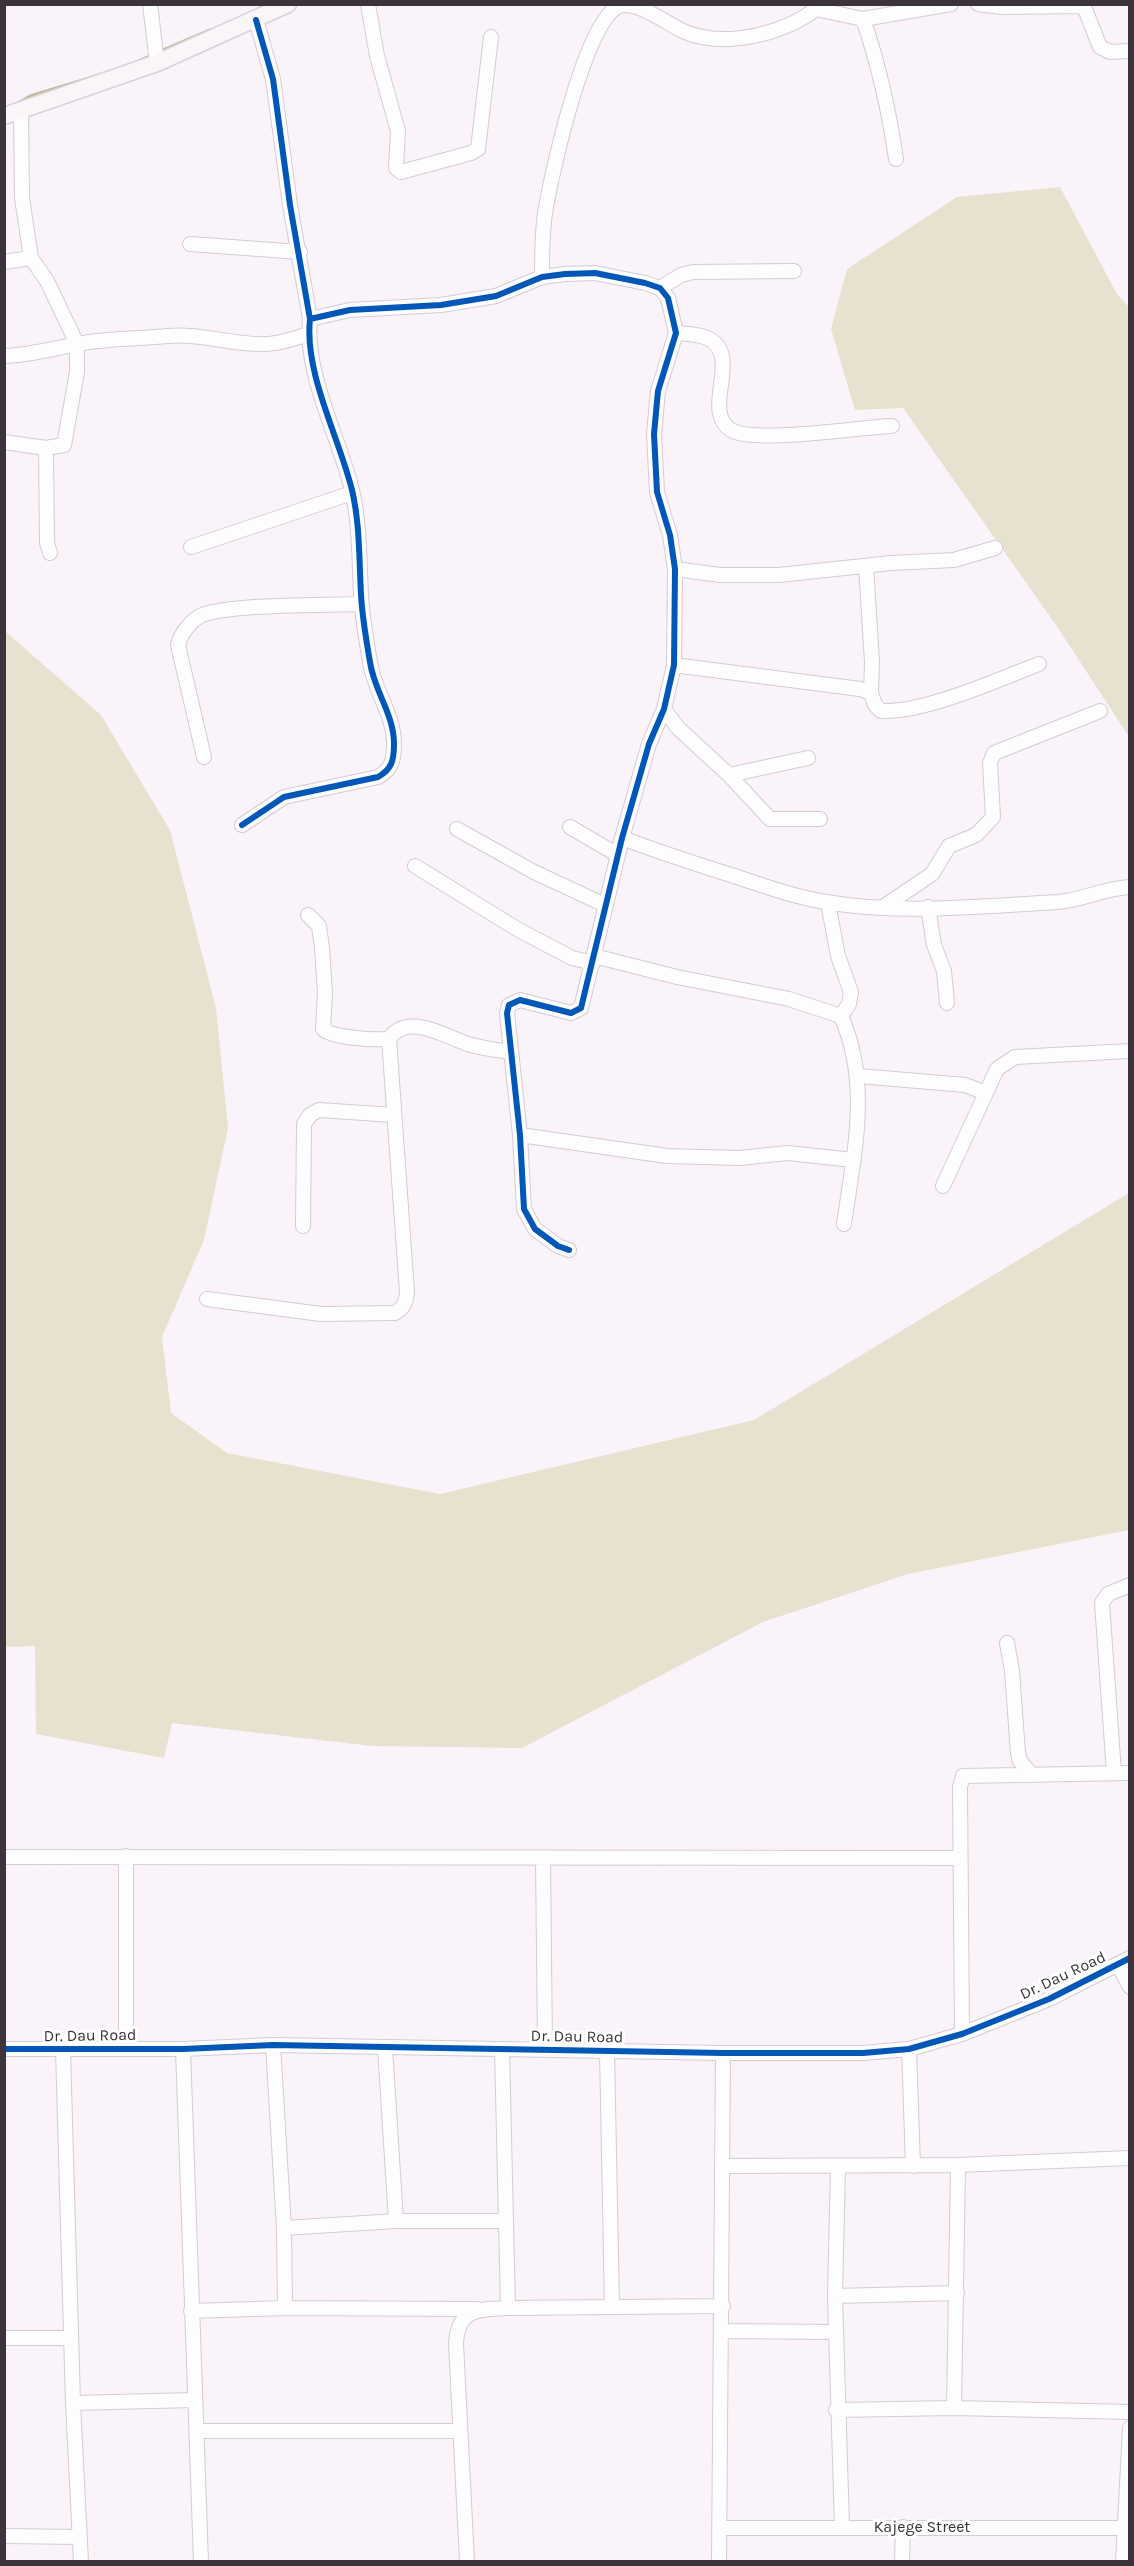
<!DOCTYPE html>
<html>
<head>
<meta charset="utf-8">
<style>
  body { margin:0 }
  #map { position:relative; width:1134px; height:2566px; overflow:hidden; background:#faf4fa; font-family:Karla,sans-serif }
  canvas { display:block }
  .frame { position:absolute; inset:0; border:6px solid #3c333c; pointer-events:none }
</style>
</head>
<body>
<div id="map">
<canvas width="1134" height="2566"></canvas>
<div class="frame"></div>
</div>
<script>
const c = document.querySelector('canvas').getContext('2d');
c.lineJoin = 'round';
function fillPath(path, color) { c.fillStyle = color; c.fill(path, 'evenodd'); }
function stroke(path, color, width, dash) { c.strokeStyle = color; c.lineWidth = width; c.lineCap = dash ? 'butt' : 'round'; c.setLineDash(dash || []); c.stroke(path); }
function label(font, color, halo, rows, align = 'center') {
  c.font = font + ' Karla,sans-serif'; c.lineWidth = 6; c.setLineDash([]); c.textBaseline = 'middle'; c.strokeStyle = halo; c.fillStyle = color; for (const [text, x, y, turn = 0] of rows) {
    c.save(); c.translate(x, y); c.rotate((+turn || 0) * Math.PI / 180); c.textAlign = isNaN(turn) ? turn : align; if (halo) c.strokeText(text, 0, 0); c.fillText(text, 0, 0); c.restore();
  }
}
fillPath(new Path2D(`
  M 1060,187 L 1117,294 L 1129,307 L 1129,737 L 1058,628 L 903,408 L 855,410 L 831,329 L 847,269 L 957,197 Z
  M 5,631 L 101,715 L 170,830 L 216,1008 L 228,1128 L 204,1240 L 162,1337 L 171,1413 L 227,1453 L 440,1494 L 754,1420 L 1129,1193 L 1129,1530 L 908,1574 L 763,1622 L 522,1748 L 372,1746 L 172,1723 L 164,1758 L 36,1734 L 35,1646 L 4,1647 Z`), '#e6e2cf');
stroke(new Path2D(`
  M 161,51 L 210,30
  M 136,62 L 152,55
  M 18,103 L 30,96 L 99,75`), '#c1bb99', 3);
const minor = new Path2D(`
  M 150,4 L 157,63
  M 368,4 L 377,56 L 398,131 L 396,168 L 401,172 L 471,153 L 478,149 L 491,37
  M 978,4 L 1002,7 L 1083,6
  M 1083,4 L 1100,47 L 1110,52 L 1130,51
  M 816,9 L 863,19 L 951,4
  M 863,19 C 879,65 889,111 896,159
  M 190,244 L 300,252
  M 4,262 L 31,258
  M 542,277 C 542,255 542,234 545,213 C 551,176 585,20 619,6 C 637,0 669,25 685,32 C 727,49 789,33 822,4
  M 660,288 L 681,275 L 693,272 L 794,271
  M 310,319 L 350,310 L 441,305 L 496,296 L 542,277 L 565,274 L 595,273 L 645,283 L 660,288 L 668,298 L 676,333 L 658,391 L 654,434 L 657,492 L 670,535 L 675,569 L 674,665 L 664,709 L 649,744 L 622,838 L 581,1008 L 571,1013 L 520,1000 L 509,1005 L 507,1013 L 520,1135 L 524,1209 L 535,1229 L 558,1246 L 569,1250
  M 676,333 C 686,334 698,334 707,338 C 744,354 700,411 731,430 C 754,444 861,427 892,426
  M 4,356 C 30,355 52,349 77,344 C 107,338 138,339 168,336 C 200,333 232,345 264,344 C 279,344 294,339 308,334
  M 4,442 L 46,448 L 64,445 L 77,372 L 77,344 L 47,281 L 31,258 L 22,198 L 21,111
  M 46,448 L 47,543 L 50,553
  M 191,547 L 352,493
  M 866,566 L 872,662 L 871,693 L 875,705 L 881,711 C 925,713 997,680 1039,664
  M 675,569 L 720,575 L 779,575 L 891,563 L 954,560 L 995,548
  M 674,665 L 860,689 L 871,693
  M 664,709 L 678,728 L 729,775 L 770,819 L 820,819
  M 204,757 L 178,645 C 181,633 190,622 200,616 C 223,604 331,605 362,604
  M 729,775 L 808,758
  M 242,825 L 284,797 L 378,777 C 392,769 394,760 394,744 C 394,714 374,691 370,662 C 366,639 362,616 361,594 C 359,559 360,524 352,490 C 339,437 304,373 310,319 L 290,205 L 273,79 L 256,20
  M 570,827 L 618,855
  M 457,829 L 534,872 L 605,905
  M 622,838 C 659,852 696,864 734,876 C 765,886 794,897 826,902 C 902,915 982,906 1058,902 C 1083,900 1105,888 1130,887
  M 415,866 L 517,929 L 572,958 L 593,963
  M 828,903 L 838,956 L 851,992 L 849,1004 L 841,1016
  M 883,907 L 932,874 L 949,846 L 976,835 L 993,817 L 990,763 L 994,753 L 1100,711
  M 928,907 L 934,945 L 944,971 L 947,1003
  M 308,915 L 319,926 L 322,948 L 325,993 L 323,1029 C 332,1038 375,1040 389,1039
  M 594,956 L 677,977 L 789,999 L 841,1016 C 871,1084 854,1153 844,1224
  M 859,1076 L 965,1085 L 986,1093
  M 520,1135 L 667,1156 L 739,1158 L 788,1153 L 853,1160
  M 943,1186 L 997,1069 L 1015,1057 L 1130,1051
  M 303,1226 L 304,1124 L 310,1115 L 319,1110 L 393,1115
  M 207,1299 L 321,1314 L 395,1313 C 404,1308 406,1302 407,1292 L 389,1039 C 407,1012 444,1036 468,1044 C 481,1048 496,1050 510,1052
  M 1007,1643 L 1012,1671 L 1018,1753 L 1020,1761 L 1032,1775
  M 1114,1773 L 1102,1603 L 1108,1594 L 1130,1585
  M 4,1857 L 960,1858
  M 543,1858 L 545,2049
  M 1118,1965 L 1130,1987
  M 962,2034 L 960,1787 L 963,1776 L 1130,1773
  M 273,2045 L 284,2228 L 285,2308
  M 126,2048 L 126,1856
  M 385,2048 L 396,2221
  M 4,2049 L 183,2049 L 273,2045 L 723,2053 L 863,2053 L 909,2049 L 962,2034 L 1049,1999 L 1130,1958
  M 183,2049 L 201,2562
  M 502,2049 L 508,2308
  M 909,2049 L 913,2166
  M 63,2050 L 73,2403 L 81,2562
  M 607,2051 L 612,2307
  M 722,2166 L 958,2165 L 1130,2158
  M 838,2167 L 835,2296 L 842,2527
  M 284,2228 L 396,2221 L 505,2221
  M 835,2296 L 957,2293
  M 191,2311 L 285,2308 L 477,2309
  M 722,2331 L 836,2332
  M 4,2338 L 71,2338
  M 73,2403 L 194,2400
  M 954,2408 L 958,2165
  M 836,2410 L 954,2408 L 1130,2412
  M 198,2431 L 460,2431
  M 720,2528 L 1125,2528
  M 4,2536 L 79,2537
  M 467,2562 L 456,2343 C 458,2308 480,2309 508,2308 L 723,2306
  M 719,2562 L 723,2053
  M 902,2562 L 903,2527
  M 1123,2562 L 1130,2428`);
const major = new Path2D(`
  M 4,116 L 157,63 L 288,4`);
stroke(minor, '#d3ccd3', 16);
stroke(major, '#d6d2d6', 19);
stroke(minor, '#fefdfe', 14);
stroke(major, '#f9f5f9', 16);
stroke(new Path2D(`
  M 310,319 L 350,310 L 441,305 L 496,296 L 542,277 L 565,274 L 595,273 L 645,283 L 660,288 L 668,298 L 676,333 L 658,391 L 654,434 L 657,492 L 670,535 L 675,569 L 674,665 L 664,709 L 649,744 L 622,838 L 581,1008 L 571,1013 L 520,1000 L 509,1005 L 507,1013 L 520,1135 L 524,1209 L 535,1229 L 558,1246 L 569,1250
  M 242,825 L 284,797 L 378,777 C 392,769 394,760 394,744 C 394,714 374,691 370,662 C 366,639 362,616 361,594 C 359,559 360,524 352,490 C 339,437 304,373 310,319 L 290,205 L 273,79 L 256,20
  M 4,2049 L 183,2049 L 273,2045 L 723,2053 L 863,2053 L 909,2049 L 962,2034 L 1049,1999 L 1130,1958`), '#0057b8', 6);
label('16px', '#3c333c', '#fff', [
  ["Dr. Dau Road",1063,1976,-25],
  ["Dr. Dau Road",90,2036,-1],
  ["Dr. Dau Road",577,2037,1],
  ["Kajege Street",922,2527]
]);
</script>
</body>
</html>
